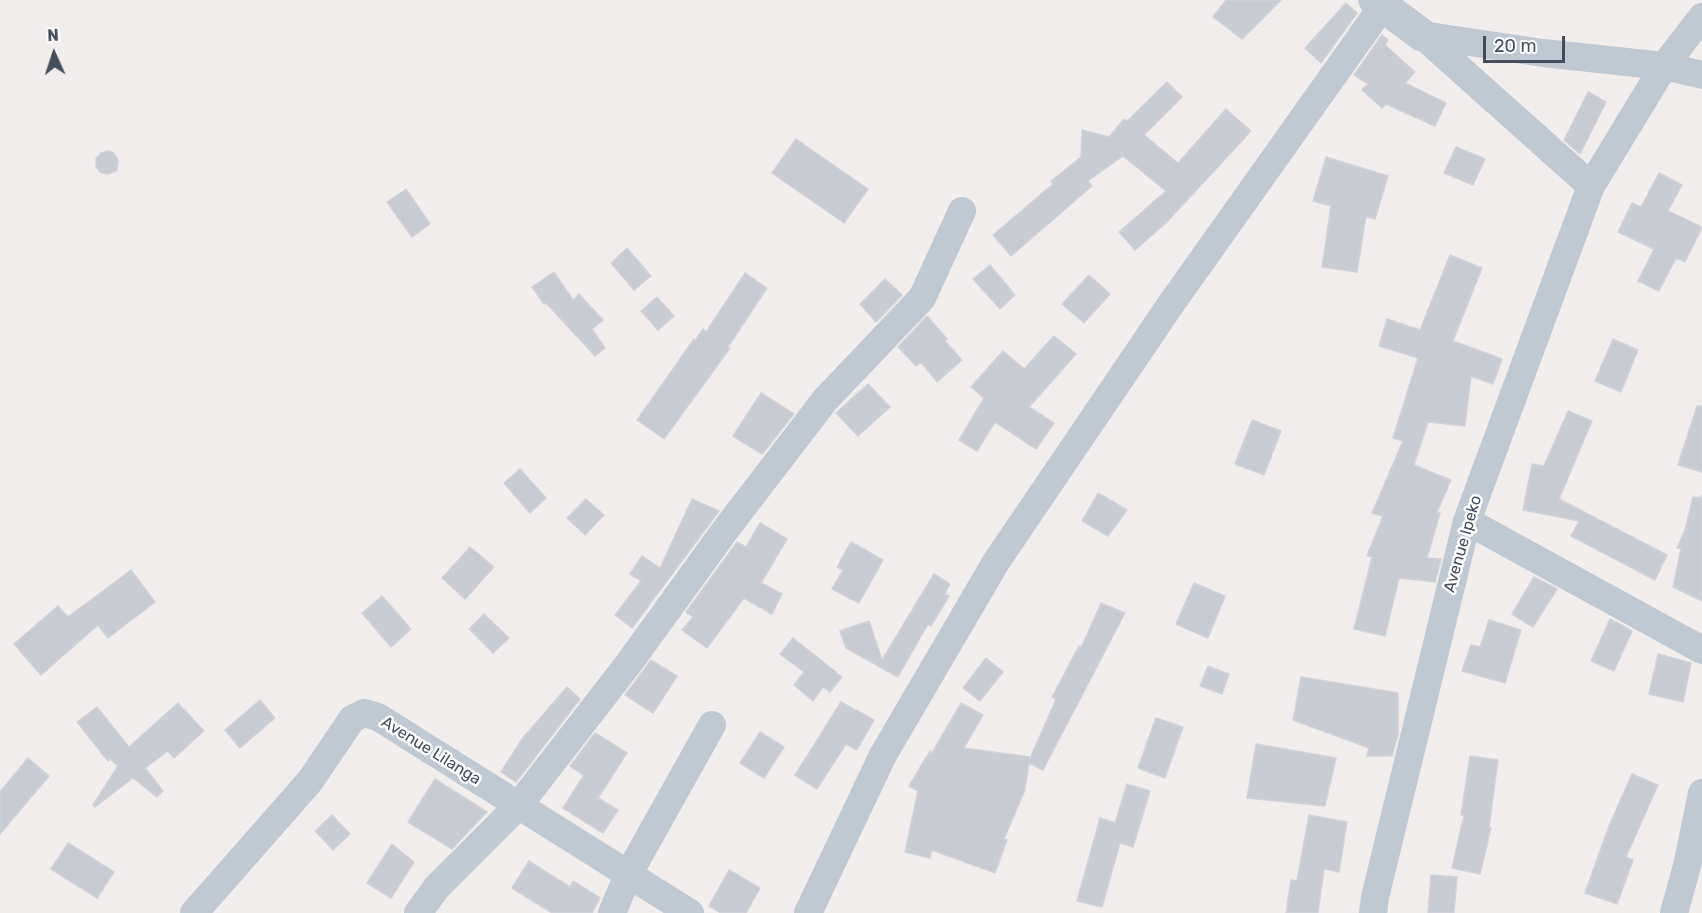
<!DOCTYPE html>
<html>
<head>
<meta charset="utf-8">
<style>
  body { margin:0 }
  #map { position:relative; width:1702px; height:913px; overflow:hidden; background:#f0edec; font-family:Rubik,sans-serif }
  canvas { display:block }
  .north { position:absolute; left:24px; top:24px; width:60px; height:60px; -webkit-text-stroke:4px #fff; paint-order:stroke; rotate:357deg; font-size:16px; font-weight:700; line-height:24px; text-align:center; color:#454e5a }
  .north::after { content:''; display:block; margin:auto; width:21px; height:27px; background:#454e5a; clip-path:polygon(50% 0,100% 100%,50% 72%,0 100%) }
  .scale { position:absolute; left:1483px; top:36px; width:82px; height:27px; box-sizing:border-box; border:3px solid #454e5a; border-top:0; padding-left:8px; font-size:18px; line-height:21px; white-space:nowrap; color:#454e5a; -webkit-text-stroke:4px #fff; paint-order:stroke }
</style>
</head>
<body>
<div id="map">
<canvas width="1702" height="913"></canvas>
<div class="north">N</div>
<div class="scale">20 m</div>
</div>
<script>
const c = document.querySelector('canvas').getContext('2d');
c.lineJoin = 'round';
function fillPath(path, color) { c.fillStyle = color; c.fill(path, 'evenodd'); }
function stroke(path, color, width, dash) { c.strokeStyle = color; c.lineWidth = width; c.lineCap = dash ? 'butt' : 'round'; c.setLineDash(dash || []); c.stroke(path); }
function label(font, color, halo, rows, align = 'center') {
  c.font = font + ' Rubik,sans-serif'; c.lineWidth = 5; c.setLineDash([]); c.textBaseline = 'middle'; c.strokeStyle = halo; c.fillStyle = color; for (const [text, x, y, turn = 0] of rows) {
    c.save(); c.translate(x, y); c.rotate((+turn || 0) * Math.PI / 180); c.textAlign = isNaN(turn) ? turn : align; if (halo) c.strokeText(text, 0, 0); c.fillText(text, 0, 0); c.restore();
  }
}
const building = new Path2D(`
  M 1226,0 L 1281,0 L 1242,39 L 1213,17 Z
  M 1346,3 L 1357,13 L 1321,63 L 1305,48 Z
  M 1382,35 L 1388,40 L 1385,45 L 1415,72 L 1405,83 L 1446,103 L 1435,126 L 1386,104 L 1382,108 L 1362,90 L 1368,84 L 1354,75 Z
  M 1167,82 L 1182,97 L 1144,135 L 1178,163 L 1226,109 L 1251,131 L 1166,223 L 1135,250 L 1119,232 L 1166,191 L 1123,156 L 1088,181 L 1092,186 L 1011,256 L 993,235 L 1053,184 L 1051,181 L 1081,157 L 1082,130 L 1109,137 L 1124,119 L 1127,121 Z
  M 1588,92 L 1606,102 L 1580,154 L 1564,140 Z
  M 796,139 L 868,189 L 844,223 L 772,173 Z
  M 1456,147 L 1485,159 L 1473,185 L 1444,173 Z
  M 108,151 L 114,153 L 118,160 L 117,171 L 107,174 L 100,172 L 96,166 L 96,159 L 101,153 Z
  M 1326,157 L 1388,176 L 1375,219 L 1366,216 L 1357,272 L 1322,267 L 1331,206 L 1313,201 Z
  M 1659,173 L 1682,185 L 1668,211 L 1702,227 L 1685,262 L 1676,258 L 1659,291 L 1638,281 L 1654,249 L 1618,232 L 1632,203 L 1641,207 Z
  M 406,189 L 430,224 L 412,237 L 387,202 Z
  M 627,248 L 651,276 L 634,290 L 611,263 Z
  M 1450,255 L 1482,268 L 1453,341 L 1502,359 L 1493,384 L 1471,376 L 1465,426 L 1428,422 L 1414,465 L 1451,480 L 1437,512 L 1440,513 L 1427,558 L 1441,559 L 1435,582 L 1399,578 L 1385,636 L 1354,629 L 1372,557 L 1367,556 L 1383,516 L 1372,513 L 1403,441 L 1393,438 L 1418,358 L 1379,346 L 1387,319 L 1420,330 Z
  M 990,265 L 1015,295 L 1000,309 L 973,279 Z
  M 554,272 L 573,300 L 579,294 L 603,320 L 592,329 L 605,348 L 595,356 L 546,303 L 544,304 L 532,287 Z
  M 745,273 L 767,288 L 728,347 L 730,348 L 664,439 L 637,420 L 694,339 L 695,341 L 703,329 L 706,332 Z
  M 1089,275 L 1110,294 L 1084,323 L 1062,304 Z
  M 885,279 L 902,295 L 876,322 L 860,304 Z
  M 657,297 L 674,316 L 658,330 L 641,311 Z
  M 927,316 L 947,339 L 945,341 L 962,360 L 937,382 L 921,362 L 916,366 L 898,347 Z
  M 1054,336 L 1076,354 L 1029,407 L 1054,423 L 1036,449 L 995,422 L 977,451 L 959,440 L 984,398 L 971,387 L 1003,351 L 1024,369 Z
  M 1613,339 L 1638,350 L 1621,392 L 1595,381 Z
  M 868,384 L 890,407 L 858,436 L 836,413 Z
  M 761,393 L 794,414 L 762,454 L 733,436 Z
  M 1697,406 L 1702,406 L 1702,472 L 1678,465 Z
  M 1568,411 L 1592,421 L 1559,499 L 1667,555 L 1655,580 L 1571,536 L 1579,521 L 1523,510 L 1532,464 L 1544,466 Z
  M 1252,420 L 1281,431 L 1264,475 L 1235,464 Z
  M 520,469 L 546,498 L 530,513 L 504,483 Z
  M 1098,493 L 1127,510 L 1108,536 L 1082,521 Z
  M 1702,495 L 1702,601 L 1673,587 L 1681,549 L 1677,548 L 1685,530 L 1693,497 L 1701,498 Z
  M 586,499 L 604,515 L 585,535 L 567,518 Z
  M 692,499 L 719,511 L 632,628 L 615,615 L 641,581 L 630,574 L 642,556 L 660,568 Z
  M 760,523 L 787,539 L 761,583 L 782,594 L 772,614 L 744,598 L 707,648 L 682,630 L 693,617 L 686,612 L 737,542 L 746,547 Z
  M 851,542 L 883,560 L 859,603 L 832,589 L 843,570 L 837,567 Z
  M 470,547 L 494,567 L 465,599 L 442,578 Z
  M 131,570 L 155,602 L 108,638 L 98,625 L 41,675 L 14,644 L 58,606 L 68,617 Z
  M 934,574 L 950,584 L 945,594 L 949,596 L 931,626 L 928,624 L 898,677 L 846,648 L 840,631 L 869,621 L 882,660 Z
  M 1534,577 L 1557,589 L 1533,627 L 1512,614 Z
  M 1194,583 L 1225,596 L 1208,638 L 1176,624 Z
  M 382,596 L 411,629 L 391,647 L 362,613 Z
  M 1101,603 L 1125,613 L 1043,770 L 1029,763 L 1025,790 L 1004,839 L 1007,840 L 995,873 L 932,850 L 930,858 L 905,852 L 918,791 L 909,786 L 930,751 L 932,753 L 961,703 L 983,715 L 964,748 L 1030,757 L 1029,761 L 1056,699 L 1052,697 L 1079,646 L 1081,648 Z
  M 484,614 L 509,638 L 493,653 L 469,629 Z
  M 1610,619 L 1632,631 L 1614,671 L 1591,661 Z
  M 1489,620 L 1521,630 L 1505,683 L 1462,671 L 1471,645 L 1480,647 Z
  M 793,638 L 842,677 L 830,692 L 823,687 L 813,701 L 794,685 L 804,672 L 780,654 Z
  M 1658,654 L 1691,663 L 1683,702 L 1649,694 Z
  M 986,658 L 1003,672 L 980,701 L 963,688 Z
  M 651,660 L 677,676 L 653,713 L 625,695 Z
  M 1208,666 L 1229,674 L 1222,694 L 1200,686 Z
  M 1301,677 L 1398,693 L 1398,734 L 1392,756 L 1367,756 L 1369,748 L 1293,720 Z
  M 567,687 L 580,699 L 516,782 L 501,772 L 522,739 Z
  M 260,700 L 275,718 L 240,748 L 225,730 Z
  M 841,702 L 874,720 L 857,750 L 846,744 L 817,789 L 795,775 Z
  M 178,703 L 204,731 L 174,758 L 168,751 L 145,768 L 163,791 L 157,797 L 133,778 L 95,807 L 93,805 L 118,766 L 110,759 L 108,761 L 77,722 L 97,707 L 129,747 Z
  M 1156,718 L 1183,727 L 1165,778 L 1138,768 Z
  M 760,732 L 784,747 L 764,778 L 740,763 Z
  M 595,733 L 627,753 L 598,798 L 618,810 L 603,833 L 563,808 L 584,775 L 570,766 Z
  M 1256,744 L 1336,758 L 1325,806 L 1247,798 Z
  M 1470,756 L 1498,760 L 1489,827 L 1491,828 L 1480,874 L 1452,868 L 1464,815 L 1461,815 Z
  M 28,758 L 49,776 L 0,834 L 0,792 Z
  M 1632,774 L 1658,785 L 1626,857 L 1633,860 L 1617,904 L 1585,893 L 1609,826 Z
  M 435,779 L 487,812 L 452,849 L 408,822 Z
  M 1127,784 L 1150,791 L 1133,847 L 1120,843 L 1102,907 L 1077,901 L 1100,818 L 1115,823 Z
  M 332,815 L 350,834 L 333,850 L 315,831 Z
  M 1309,815 L 1347,822 L 1339,872 L 1324,869 L 1318,913 L 1286,913 L 1291,880 L 1297,881 Z
  M 68,843 L 114,872 L 97,898 L 51,869 Z
  M 392,844 L 414,862 L 391,898 L 367,883 Z
  M 529,861 L 570,887 L 573,881 L 600,898 L 592,913 L 552,913 L 512,888 Z
  M 729,870 L 760,888 L 746,913 L 721,913 L 709,906 Z
  M 1431,875 L 1457,877 L 1454,913 L 1428,913 Z`);
fillPath(building, '#c9cbd3');
stroke(building, '#d1d2d9', 1.5);
stroke(new Path2D(`
  M 1422,35 L 1543,53 L 1664,66 L 1702,75
  M 1422,35 L 1591,186
  M 1467,521 L 1702,650
  M 194,913 L 310,781 L 352,719 L 364,713 L 378,717 L 690,913
  M 418,913 L 437,887 L 519,805 L 629,663 L 726,529 L 825,400 L 922,298 L 962,211
  M 612,913 L 628,875 L 712,725
  M 808,913 L 883,755 L 996,562 L 1171,304 L 1387,0
  M 1373,913 L 1375,897 L 1467,521 L 1591,186 L 1664,66 L 1702,17
  M 1674,913 L 1687,866 L 1702,793`), '#c0c8d2', 28);
stroke(new Path2D(`
  M 1375,0 L 1422,35`), '#c0c8d2', 33);
label('16px', '#454e5a', '#fff', [
  ["Avenue Ipeko",1463,544,-74],
  ["Avenue Lilanga",431,751,32]
]);
</script>
</body>
</html>
